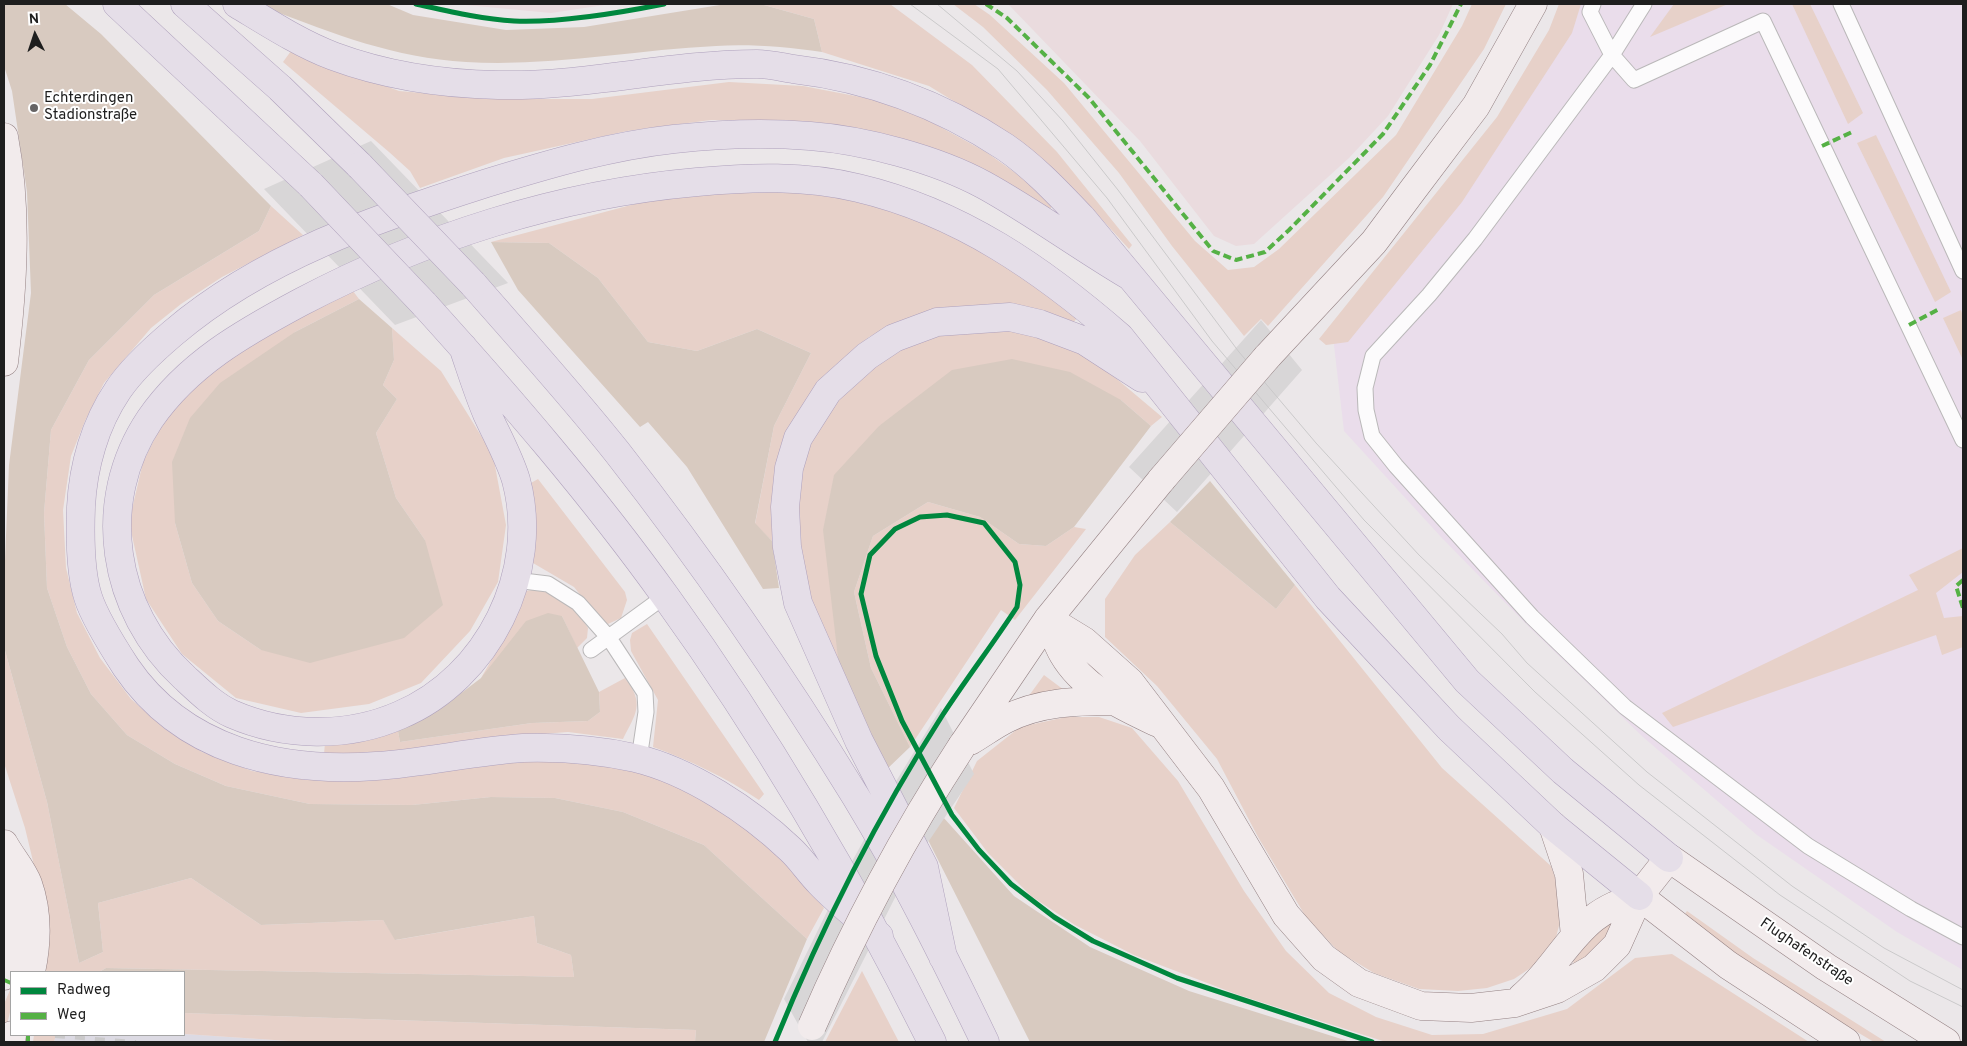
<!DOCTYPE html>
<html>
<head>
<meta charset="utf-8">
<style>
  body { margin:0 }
  #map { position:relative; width:1967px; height:1046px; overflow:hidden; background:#ebe7e9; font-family:Overpass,sans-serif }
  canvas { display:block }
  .frame { position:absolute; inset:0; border:5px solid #1e1e1e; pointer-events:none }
  .legend { position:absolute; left:10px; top:971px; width:175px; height:65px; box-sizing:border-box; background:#fff; border:1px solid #a5a5a5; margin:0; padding:6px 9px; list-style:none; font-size:15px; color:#1e1e1e }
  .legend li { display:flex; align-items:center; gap:10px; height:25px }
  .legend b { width:25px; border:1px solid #a5a5a5 }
  .north { position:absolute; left:10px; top:10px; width:50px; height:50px; -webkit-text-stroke:4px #fff; paint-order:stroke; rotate:356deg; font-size:14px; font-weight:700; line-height:20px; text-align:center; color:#1e1e1e }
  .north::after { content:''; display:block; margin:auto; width:18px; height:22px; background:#1e1e1e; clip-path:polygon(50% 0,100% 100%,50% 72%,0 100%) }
</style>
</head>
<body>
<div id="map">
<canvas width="1967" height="1046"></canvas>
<div class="frame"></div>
<ul class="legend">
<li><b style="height:6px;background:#00873e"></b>Radweg</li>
<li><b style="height:6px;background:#55b145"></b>Weg</li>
</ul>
<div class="north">N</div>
</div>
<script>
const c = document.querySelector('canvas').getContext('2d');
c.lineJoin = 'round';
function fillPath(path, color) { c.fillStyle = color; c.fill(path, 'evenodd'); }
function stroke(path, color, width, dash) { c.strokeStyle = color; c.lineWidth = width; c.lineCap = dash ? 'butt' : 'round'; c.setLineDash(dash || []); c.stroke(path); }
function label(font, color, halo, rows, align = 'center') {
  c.font = font + ' Overpass,sans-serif'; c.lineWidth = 4; c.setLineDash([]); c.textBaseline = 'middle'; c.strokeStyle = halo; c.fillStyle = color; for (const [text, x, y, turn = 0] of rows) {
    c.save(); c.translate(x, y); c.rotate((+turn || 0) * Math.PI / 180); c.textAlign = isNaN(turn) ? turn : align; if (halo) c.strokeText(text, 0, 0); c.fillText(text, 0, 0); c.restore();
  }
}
fillPath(new Path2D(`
  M 1581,4 L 1963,4 L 1963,970 L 1897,932 L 1757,835 L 1643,737 L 1530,628 L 1441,537 L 1344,431 L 1333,337 L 1578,12 Z`), '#eaddeb');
fillPath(new Path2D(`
  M 184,1034 L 304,1042 L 54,1042 L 56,1035 Z`), '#dcdae3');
fillPath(new Path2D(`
  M 455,4 L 611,4 L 551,13 Z
  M 1008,4 L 1453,4 L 1439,35 L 1388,116 L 1349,158 L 1254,244 L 1236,246 L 1214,236 L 1140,141 Z`), '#eadbde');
fillPath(new Path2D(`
  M 726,4 L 890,4 L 972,65 L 1057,152 L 1132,245 L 1129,249 L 1075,190 L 1009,135 L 929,86 L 822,52 L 814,19 L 764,5 Z
  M 953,4 L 974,4 L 990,15 L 1064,83 L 1195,241 L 1228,270 L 1254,267 L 1279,249 L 1396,135 L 1462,26 L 1472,4 L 1506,4 L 1484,49 L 1383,197 L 1268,326 L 1261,319 L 1244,336 L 1172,246 L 1119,173 L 1047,90 L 983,27 Z
  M 1559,4 L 1581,4 L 1572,33 L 1462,202 L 1348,342 L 1326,345 L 1319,339 L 1497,117 L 1549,30 Z
  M 1674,4 L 1728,4 L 1650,37 Z
  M 1792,4 L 1810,4 L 1863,113 L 1848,124 Z
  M 291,51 L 399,91 L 489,99 L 592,99 L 729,82 L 803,86 L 871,99 L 913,112 L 986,152 L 1031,184 L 1054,204 L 1049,210 L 871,132 L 793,121 L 711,120 L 627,131 L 504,158 L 420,188 L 410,171 L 389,152 L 283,62 Z
  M 1876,135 L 1951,292 L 1935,302 L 1857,143 Z
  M 762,187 L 834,195 L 913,217 L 993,254 L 1078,317 L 1071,325 L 908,318 L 869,337 L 828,372 L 786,434 L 772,495 L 772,541 L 755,524 L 774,426 L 811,353 L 757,329 L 697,351 L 648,342 L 598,278 L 549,243 L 491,242 L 650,200 Z
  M 271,206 L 303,235 L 222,277 L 181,304 L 151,328 L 104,383 L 85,421 L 71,456 L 63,510 L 66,568 L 77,613 L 100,658 L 131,699 L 165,729 L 202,752 L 252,771 L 308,780 L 376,780 L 476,766 L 549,759 L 600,761 L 697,791 L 786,858 L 824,908 L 807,939 L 704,845 L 623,812 L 555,798 L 491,797 L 412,805 L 310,804 L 226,786 L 175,764 L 127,735 L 91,694 L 67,647 L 47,588 L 44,513 L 51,430 L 89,360 L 154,295 L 259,231 Z
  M 350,287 L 359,299 L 295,332 L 175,523 L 192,583 L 218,621 L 261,650 L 425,540 L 396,498 L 376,433 L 397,399 L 383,385 L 394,360 L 392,328 L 441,371 L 493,455 L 506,525 L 498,582 L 470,631 L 421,683 L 369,704 L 301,713 L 236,698 L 182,654 L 146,599 L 129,522 L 143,462 L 167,414 L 222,358 Z
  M 1961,310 L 1963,316 L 1963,360 L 1943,318 Z
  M 1014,328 L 1080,348 L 1162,417 L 1151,426 L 1121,400 L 879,426 L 840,675 L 807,596 L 796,524 L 802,458 L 834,401 L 882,357 L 939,335 Z
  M 538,479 L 625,592 L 627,600 L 621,618 L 608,624 L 600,620 L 574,587 L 533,563 L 535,519 L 531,483 Z
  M 928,502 L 980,517 L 1019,544 L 1046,546 L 1074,527 L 1086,529 L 1015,620 L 1001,610 L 910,747 L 871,668 L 854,592 L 873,536 Z
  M 1170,522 L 1276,609 L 1295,585 L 1442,768 L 1551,866 L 1560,892 L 1561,918 L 1555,941 L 1541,961 L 1514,979 L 1487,988 L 1458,991 L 1419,989 L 1374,973 L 1339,952 L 1306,917 L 1258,837 L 1217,759 L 1157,686 L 1105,637 L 1105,599 L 1135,555 Z
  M 1963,548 L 1963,572 L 1936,593 L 1944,618 L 1963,616 L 1963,647 L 1942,655 L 1936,635 L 1673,727 L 1662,713 L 1918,590 L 1909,575 Z
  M 545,588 L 575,607 L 588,628 L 587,638 L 577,648 L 562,616 L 481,678 L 507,633 L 526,591 Z
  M 647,624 L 764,794 L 759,800 C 725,777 691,761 653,747 L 658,700 L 631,651 L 630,640 L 632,633 Z
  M 4,647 L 47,802 L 79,963 L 103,952 L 98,903 L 191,878 L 261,925 L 383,920 L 396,940 L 534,916 L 537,943 L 571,955 L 574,977 L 106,968 L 99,972 L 43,972 L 39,886 L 25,828 L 4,763 Z
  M 1044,675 L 1064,690 L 1028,697 Z
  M 625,678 C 645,704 636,713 623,739 L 568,732 L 516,736 L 382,753 L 324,754 L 325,743 L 398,731 L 400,742 L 532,723 L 588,721 L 600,712 L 599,692 Z
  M 1066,717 L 1099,717 L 1132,728 L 1178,781 L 1244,891 L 1286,951 L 1329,993 L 1376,1017 L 1432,1035 L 1483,1034 L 1567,1009 L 1635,958 L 1672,954 L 1809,1042 L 1386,1042 L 1236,994 L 1134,955 L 1075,925 L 1031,896 L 988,853 L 954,808 L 977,761 L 1020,727 Z
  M 1687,911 L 1753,958 L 1886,1042 L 1874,1042 L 1808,1003 L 1682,918 Z
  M 1609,917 L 1615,922 L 1607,938 L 1577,966 L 1573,962 L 1597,928 Z
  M 862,971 L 899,1042 L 825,1042 Z
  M 10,990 L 11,1008 L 4,1037 L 4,1004 Z
  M 184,1013 L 696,1030 L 695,1042 L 304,1042 L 184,1034 Z
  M 34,1035 L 56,1035 L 54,1042 L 33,1042 Z`), '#e7d1c9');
fillPath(new Path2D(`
  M 4,4 L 65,4 L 101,34 L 271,206 L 259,231 L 154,295 L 89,360 L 51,430 L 44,513 L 47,588 L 67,647 L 91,694 L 127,735 L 175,764 L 226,786 L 310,804 L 412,805 L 491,797 L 555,798 L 623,812 L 704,845 L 807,939 L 764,1042 L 695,1042 L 696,1030 L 184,1013 L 184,972 L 99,972 L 106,968 L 574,977 L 571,955 L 537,943 L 534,916 L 395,940 L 383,920 L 261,925 L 191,878 L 98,903 L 103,952 L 79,963 L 47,802 L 4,647 L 4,583 L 9,465 L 31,293 L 27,192 L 12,91 L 4,66 Z
  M 261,4 L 387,4 L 413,15 L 506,30 L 584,27 L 726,4 L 764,5 L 814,19 L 822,52 C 786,47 751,44 716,46 C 633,50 550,67 466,62 C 395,58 334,34 269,9 Z
  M 491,242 L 549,243 L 598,278 L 648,342 L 697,351 L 757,329 L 811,353 L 774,426 L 755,523 L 772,541 L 779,588 L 763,589 L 687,467 L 648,422 L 640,427 L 518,290 Z
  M 359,299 L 392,328 L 394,360 L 383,385 L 397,399 L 376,433 L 396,498 L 425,540 L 443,605 L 404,638 L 310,663 L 261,650 L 218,621 L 192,583 L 175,523 L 172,462 L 190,418 L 220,383 L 295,332 Z
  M 1012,359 L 1070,372 L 1121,400 L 1151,426 L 1074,527 L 1046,546 L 1019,544 L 980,517 L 928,502 L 873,536 L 854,592 L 871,668 L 910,747 L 886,770 L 840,675 L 823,530 L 834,475 L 879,426 L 952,370 Z
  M 1210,481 L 1295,585 L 1276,609 L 1170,522 Z
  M 548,613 L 562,616 L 599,692 L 600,712 L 588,721 L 532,723 L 400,742 L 398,731 L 443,707 L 481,678 L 526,621 Z
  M 943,817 L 1014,896 L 1090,947 L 1189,991 L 1351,1042 L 1030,1042 L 927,838 Z`), '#d8cac0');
fillPath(new Path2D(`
  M 371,141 L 508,283 L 395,325 L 264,189 Z
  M 1261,320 L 1302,370 L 1177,512 L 1129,467 Z
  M 941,708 L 974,774 L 908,872 L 822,1042 L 808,1042 L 784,999 L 849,867 L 895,783 Z`), '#d8d6d7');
const lane = new Path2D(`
  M 1593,4 L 1590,12 L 1612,55 L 1634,80 L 1763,21 L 1963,440
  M 1644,4 L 1612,55 L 1475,239 L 1429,295 L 1373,356 L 1365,388 L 1366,410 L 1372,436 L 1396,466 L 1532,617 L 1625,707 L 1808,846 L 1911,909 L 1963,937
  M 1841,4 L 1963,271
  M 515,580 L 548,584 L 578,603 L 609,638 L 645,693 L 646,712 L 639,759
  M 591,650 L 665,596`);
const secondary = new Path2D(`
  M 4,137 C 18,211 13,287 4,362
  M 1267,357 L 1374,242 L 1412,191 L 1476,106 L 1533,4
  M 1048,619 L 1084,641 L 1130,682 L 1211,788 L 1286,915 L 1324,958 L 1359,983 L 1421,1006 L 1471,1008 L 1515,1003 L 1557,989 L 1594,968 L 1617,945 L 1639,896 L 1669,858 L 1826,967 L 1946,1042
  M 1048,619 C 1053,631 1057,644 1063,654 C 1084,690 1123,706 1158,723
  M 970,741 C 982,734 994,725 1006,719 C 1039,702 1076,701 1112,701
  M 962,746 L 1048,619 L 1162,479
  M 1553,826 L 1569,874 L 1575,936
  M 4,844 C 11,857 23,870 28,884 C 38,912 37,944 31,972
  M 4,854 L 11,938 L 4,976
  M 1639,896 L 1728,965 L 1846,1042
  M 1522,997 C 1550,974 1566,940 1594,918 C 1608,907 1623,902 1639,896
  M 11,1042 L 12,1035`);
const highway = new Path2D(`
  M 117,4 L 311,185
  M 185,4 L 280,88 L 360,166
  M 237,4 C 267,22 299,43 333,56 C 384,75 443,84 498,85 C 585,87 670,64 757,64 C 769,64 781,67 793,69 C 870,78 940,104 1005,147 C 1034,167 1058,193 1082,218 L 1467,681 L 1563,771 L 1669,858
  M 473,284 C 521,339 571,394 617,452 C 703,562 783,678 856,797 C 904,876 945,959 985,1042
  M 424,304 C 509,398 592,494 666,597 C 767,737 855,887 932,1042
  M 463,347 C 471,370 478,393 487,414 C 497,436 509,457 516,480 C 541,572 488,678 400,715 C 348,738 285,737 232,714 C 214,706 199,691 184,677 C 112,611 94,502 150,419 C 188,364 243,333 301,302 C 423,238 559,194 697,182 C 750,177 805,175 858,188 C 960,212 1043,270 1120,337 L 1328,598 L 1383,657 L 1449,728 L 1553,826 L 1639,896
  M 879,936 C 859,918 838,902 820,883 C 809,872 801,859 790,849 C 750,811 690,771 635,758 C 599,750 560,747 523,748 C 474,751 425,763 376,766 C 281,773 183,751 126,667 C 115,650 94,616 88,597 C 80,572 80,534 81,507 C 83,466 95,424 118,390 C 132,369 153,350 173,333 C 262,257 377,218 487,183 C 549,164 610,146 674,139 C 719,134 765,132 810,136 C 864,140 936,159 984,185 C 1033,212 1079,246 1128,275
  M 943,957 L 924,867 L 859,741 L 798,603 L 787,547 L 785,507 L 789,468 L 798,438 L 828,391 L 867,356 L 894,338 L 937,322 L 1010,317 L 1040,324 L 1085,341 L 1142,378`);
stroke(lane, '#bab8b9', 17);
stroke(secondary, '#948183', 29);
stroke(highway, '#aea0bc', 29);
stroke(lane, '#fcfbfc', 15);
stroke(secondary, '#f2ebec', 28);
stroke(highway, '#e5dee8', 28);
stroke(new Path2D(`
  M 910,4 L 998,69 L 1107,198 L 1212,341 L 1364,520 L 1535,692 L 1639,785 L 1780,895 L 1910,981 L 1963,1007
  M 937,4 L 1017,71 L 1063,121 L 1118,190 L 1239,352 L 1316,443 L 1419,555 L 1502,634 L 1527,663 L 1647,772 L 1792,886 L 1884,948 L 1963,990`), '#cac9ca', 1);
stroke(new Path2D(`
  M 55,1036 L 136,1042`), '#cac9ca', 4, [10, 10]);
const secondaryBridge = new Path2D(`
  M 1162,479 L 1267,357
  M 812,1026 C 854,929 904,835 962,746`);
const highwayBridge = new Path2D(`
  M 360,166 L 473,284
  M 311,185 L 424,304`);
stroke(secondaryBridge, '#948183', 29, []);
stroke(highwayBridge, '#aea0bc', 29, []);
stroke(secondaryBridge, '#f2ebec', 28);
stroke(highwayBridge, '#e5dee8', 28);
stroke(new Path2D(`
  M 986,4 L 1007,18 L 1089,98 L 1213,251 L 1236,260 L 1265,252 L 1289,230 L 1383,134 L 1430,65 L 1461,4
  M 1822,146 L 1852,132
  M 1909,325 L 1939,309
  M 1963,580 L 1956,586 L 1963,608
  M 4,980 L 11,983
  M 28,1042 L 28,1035`), '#55b145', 4, [8, 4]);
stroke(new Path2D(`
  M 416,4 C 448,11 481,19 514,21 C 559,23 619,13 664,4
  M 775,1042 C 821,929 876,819 942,716 C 966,679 993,644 1017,607 L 1020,585 L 1015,562 L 984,523 L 947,515 L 920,517 L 895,529 L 870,555 L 861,594 L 876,656 L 902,721 L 952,815 L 979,850 L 1011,884 L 1054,917 L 1093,941 L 1177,978 L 1372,1042`), '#00873e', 5);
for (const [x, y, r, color] of [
  [34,108,5,"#666465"]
]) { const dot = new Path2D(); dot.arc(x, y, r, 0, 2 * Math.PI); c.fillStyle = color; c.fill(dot); stroke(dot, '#fff', 2); }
label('15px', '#1e1e1e', '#fff', [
  ["Echterdingen",44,99],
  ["Stadionstraße",44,116]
], 'left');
label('15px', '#1e1e1e', '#fff', [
  ["Flughafenstraße",1806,953,34]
]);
</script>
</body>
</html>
